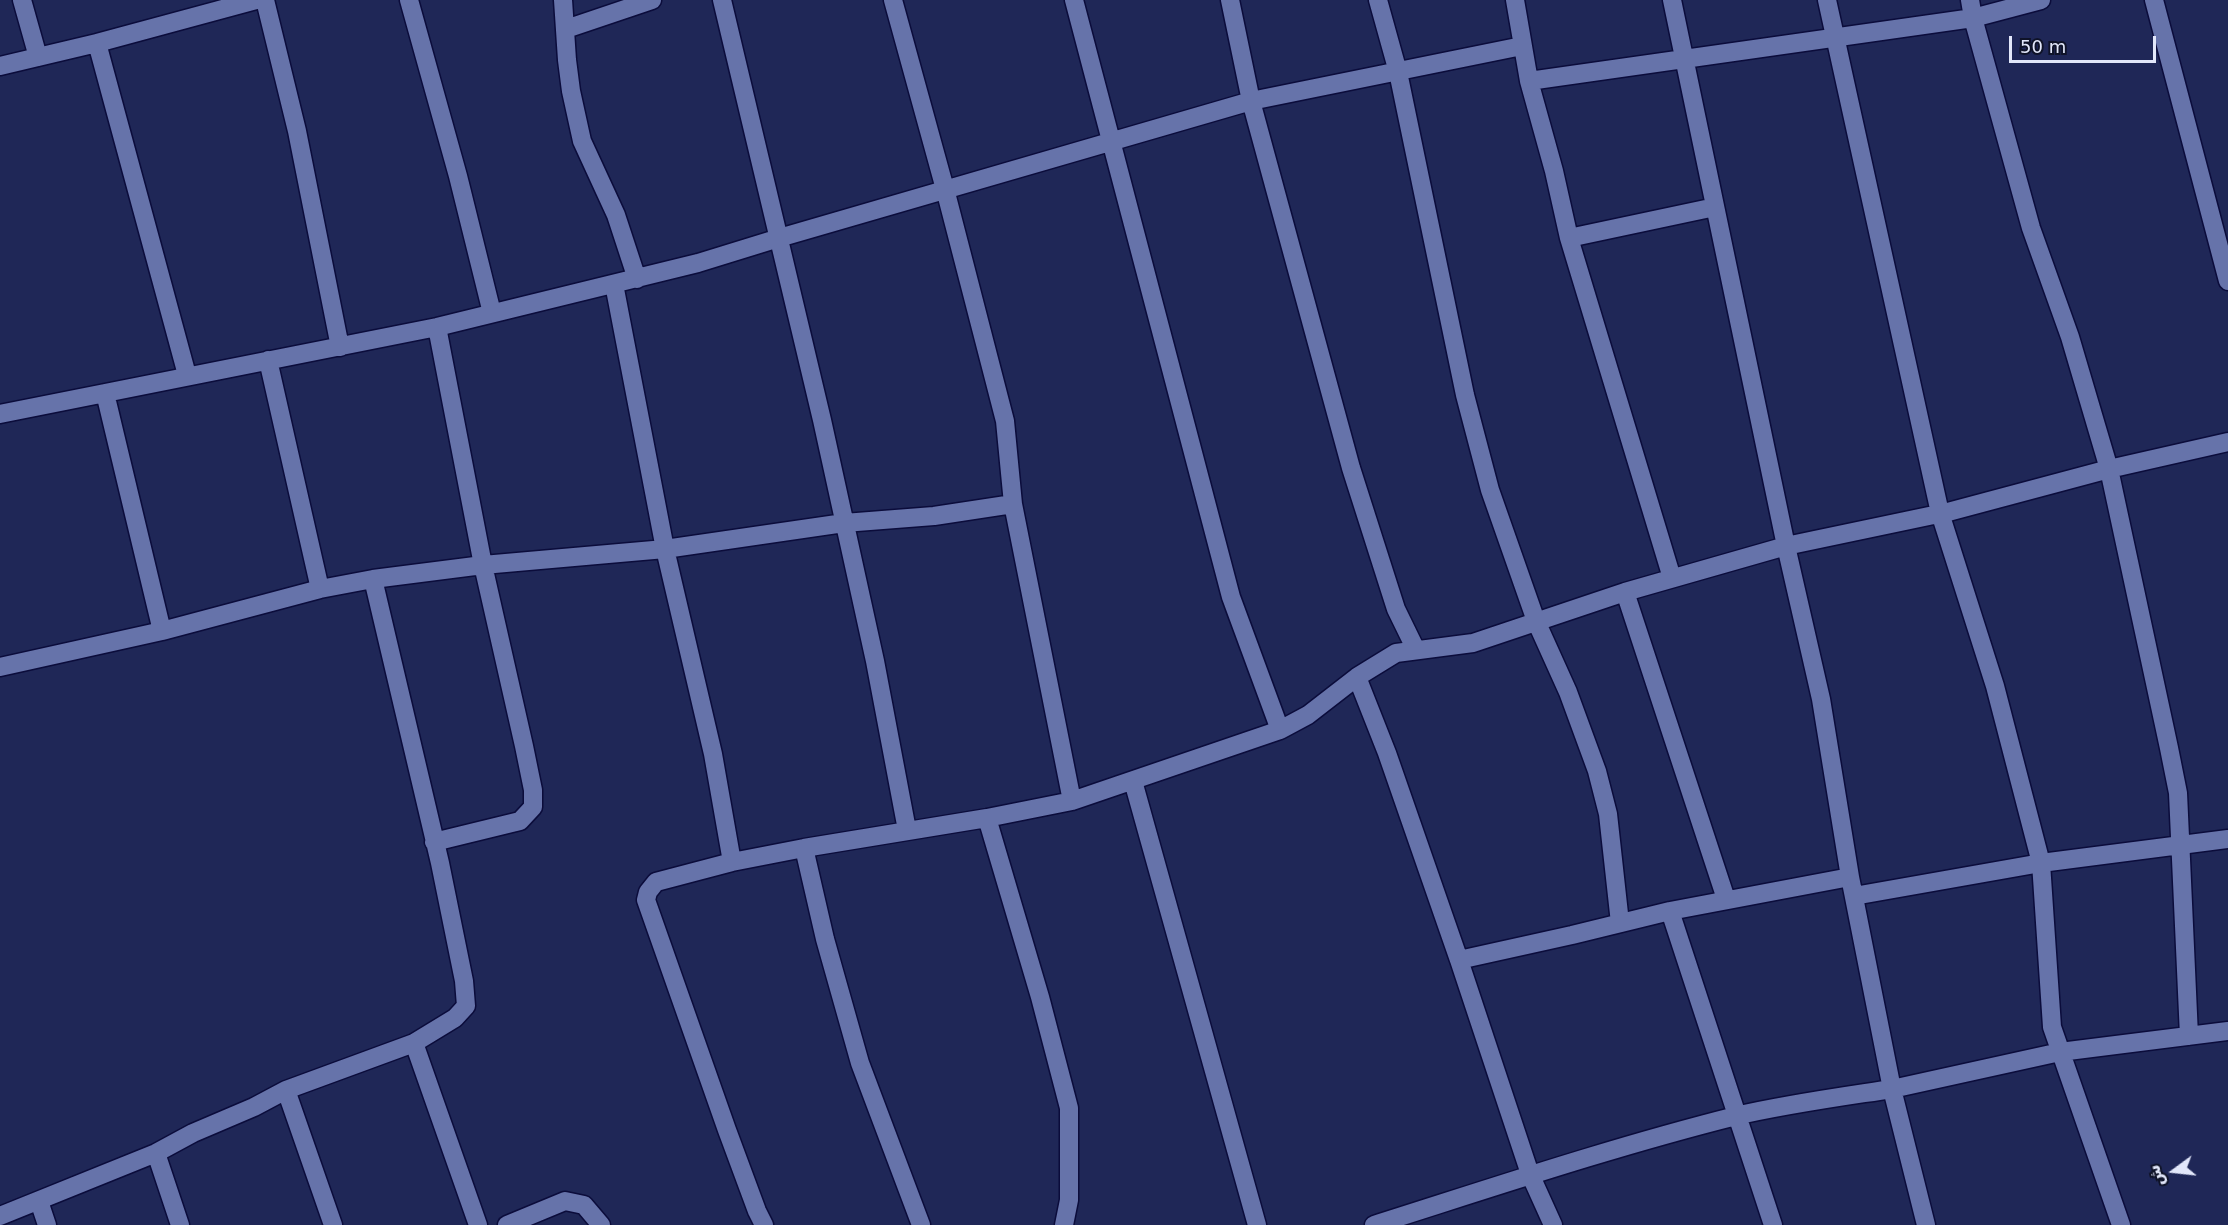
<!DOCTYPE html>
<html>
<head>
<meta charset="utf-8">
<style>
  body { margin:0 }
  #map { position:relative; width:2228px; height:1225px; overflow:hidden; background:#1f2757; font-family:"DejaVu Sans","Noto Naskh Arabic",sans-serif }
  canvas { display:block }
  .north { position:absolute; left:2144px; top:1141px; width:60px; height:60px; -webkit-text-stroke:4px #0f1328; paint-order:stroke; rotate:255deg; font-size:16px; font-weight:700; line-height:24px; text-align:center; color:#e2e7fa }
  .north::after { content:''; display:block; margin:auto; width:21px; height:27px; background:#e2e7fa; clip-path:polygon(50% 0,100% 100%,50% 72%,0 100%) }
  .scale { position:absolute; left:2009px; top:36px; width:147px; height:27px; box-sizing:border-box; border:3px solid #e2e7fa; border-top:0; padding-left:8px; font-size:18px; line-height:21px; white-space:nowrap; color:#e2e7fa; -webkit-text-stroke:4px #0f1328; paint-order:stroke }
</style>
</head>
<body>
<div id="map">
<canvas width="2228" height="1225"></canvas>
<div class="north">ش</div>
<div class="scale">50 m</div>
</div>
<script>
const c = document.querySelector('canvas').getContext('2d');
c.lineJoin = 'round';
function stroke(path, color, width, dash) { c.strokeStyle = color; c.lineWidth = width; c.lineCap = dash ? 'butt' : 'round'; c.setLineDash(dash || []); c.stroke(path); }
const minor = new Path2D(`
  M 22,0 L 38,57
  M 265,0 L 297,131 L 340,347
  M 409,0 L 458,176 L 492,313
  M 563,0 L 567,60 L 571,91 L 582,141 L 616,215 L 637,279
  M 722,0 L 822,420 L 875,661 L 907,830
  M 893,0 L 945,189 L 1005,421 L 1013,504 L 1072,801
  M 1074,0 L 1231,597 L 1280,730
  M 1230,0 L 1251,101 L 1351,468 L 1396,609 L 1416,650
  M 1378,0 L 1398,72 L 1465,395 L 1490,490 L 1536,621 L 1568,692 L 1597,771 L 1608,814 L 1620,923
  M 1515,0 L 1529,81 L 1554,171 L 1569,238 L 1672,578
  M 1672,0 L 1786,546 L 1821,699 L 1850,877 L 1670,911 L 1773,1225
  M 1827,0 L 1940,513 L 1995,686 L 2041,863 L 2052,1027 L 2121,1225
  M 1970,0 L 1973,18 L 2031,228 L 2070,337 L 2109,469 L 2169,748 L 2178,793 L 2189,1036
  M 2154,0 L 2228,281
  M 566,29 L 652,0
  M 97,43 L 187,375
  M 0,66 L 97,43 L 256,0
  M 1529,81 L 1973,18 L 2041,0
  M 1569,238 L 1715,207
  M 614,284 L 665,549 L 713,754 L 732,862
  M 268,360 L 320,589
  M 105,393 L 162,631
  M 0,414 L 437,327 L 698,263 L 779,238 L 1251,101 L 1522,46
  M 1625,592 L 1726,899
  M 0,667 L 162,631 L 320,589 L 373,579 L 483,565 L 665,549 L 844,523 L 934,516 L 1013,504
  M 1357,677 L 1387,753 L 1459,960 L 1572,935 L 1670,911
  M 1133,781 L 1257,1225
  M 987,818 L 1040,997 L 1069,1108 L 1069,1200 L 1064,1225
  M 434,842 L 520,821 L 533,807 L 533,790 L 524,746 L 483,565 L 437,327
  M 804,848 L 825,939 L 860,1063 L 921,1225
  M 1854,896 L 2041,863 L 2228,839
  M 1459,960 L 1530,1174 L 1553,1225
  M 414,1043 L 478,1225
  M 286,1090 L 333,1225
  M 156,1153 L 180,1225
  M 39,1201 L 47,1225
  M 0,1216 L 156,1153 L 193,1133 L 254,1107 L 286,1090 L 414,1043 L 455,1018 L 466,1006 L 464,981 L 440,863 L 373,579
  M 507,1225 L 565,1201 L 584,1205 L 601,1225
  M 764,1225 L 757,1211 L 727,1130 L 646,900 L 648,892 L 656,882 L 732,862 L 804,848 L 987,818 L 1072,801 L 1280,730 L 1308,715 L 1357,677 L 1396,653 L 1473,643 L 1625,592 L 1786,546 L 1948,512 L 2109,469 L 2228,442
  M 1374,1225 C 1494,1187 1613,1147 1736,1116 C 1787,1104 1840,1097 1892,1089 L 1850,877
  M 1926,1225 L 1892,1089 L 2060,1052 L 2228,1031`);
stroke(minor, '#0b0c3b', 21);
stroke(minor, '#6673aa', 18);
</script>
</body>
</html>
